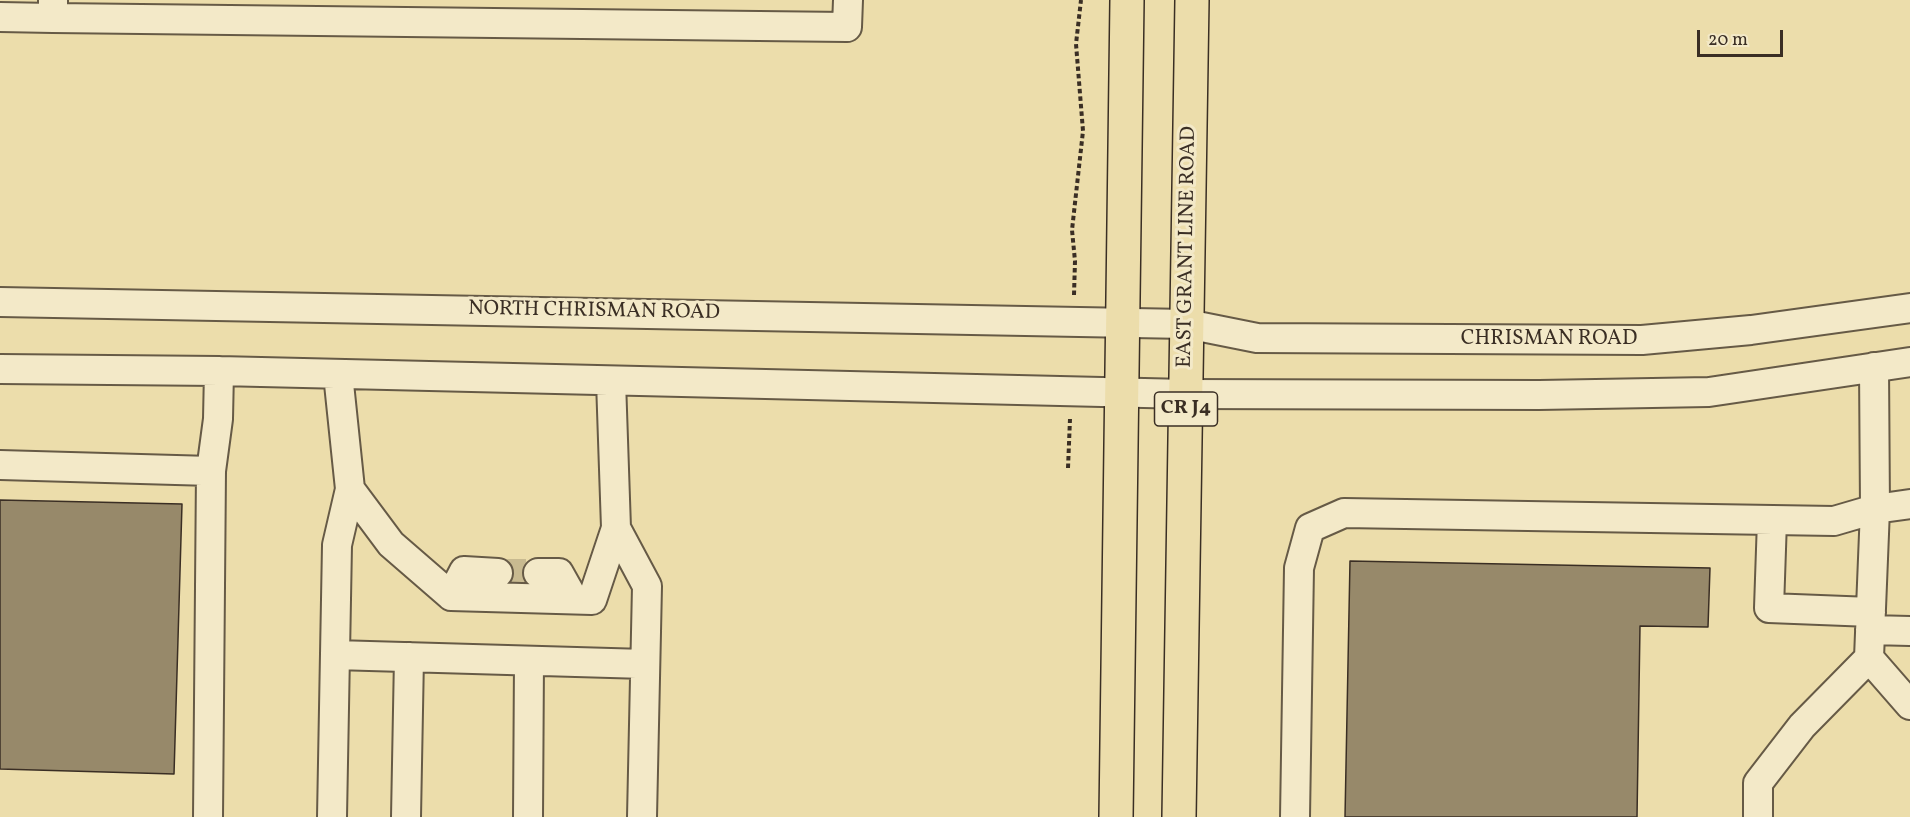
<!DOCTYPE html>
<html>
<head>
<meta charset="utf-8">
<style>
  body { margin:0 }
  #map { position:relative; width:1910px; height:817px; overflow:hidden; background:#ecddab; font-family:Vollkorn,serif }
  canvas { display:block }
  .scale { position:absolute; left:1697px; top:30px; width:86px; height:27px; box-sizing:border-box; border:3px solid #3a2e24; border-top:0; padding-left:8px; font-size:18px; line-height:21px; white-space:nowrap; color:#3a2e24; -webkit-text-stroke:4px #f3e9c8; paint-order:stroke }
</style>
</head>
<body>
<div id="map">
<canvas width="1910" height="817"></canvas>
<div class="scale">20 m</div>
</div>
<script>
const c = document.querySelector('canvas').getContext('2d');
c.lineJoin = 'round';
function fillPath(path, color) { c.fillStyle = color; c.fill(path, 'evenodd'); }
function stroke(path, color, width, dash) { c.strokeStyle = color; c.lineWidth = width; c.lineCap = dash ? 'butt' : 'round'; c.setLineDash(dash || []); c.stroke(path); }
function label(font, color, halo, rows, align = 'center') {
  c.font = font + ' Vollkorn,serif'; c.lineWidth = 6; c.setLineDash([]); c.textBaseline = 'middle'; c.strokeStyle = halo; c.fillStyle = color; for (const [text, x, y, turn = 0] of rows) {
    c.save(); c.translate(x, y); c.rotate((+turn || 0) * Math.PI / 180); c.textAlign = isNaN(turn) ? turn : align; if (halo) c.strokeText(text, 0, 0); c.fillText(text, 0, 0); c.restore();
  }
}
const building = new Path2D(`
  M 0,500 L 182,504 L 174,774 L 0,769 Z
  M 1350,561 L 1710,568 L 1708,627 L 1640,626 L 1637,817 L 1345,817 Z`);
fillPath(building, '#97896a');
stroke(building, '#3a2e24', 1.5);
stroke(new Path2D(`
  M 498,573 L 538,573`), '#c8ba90', 28, [28, 14]);
const minor = new Path2D(`
  M 53,0 L 53,18 L 847,27 L 848,0
  M 0,17 L 53,18
  M 0,302 L 1187,324 L 1257,338 L 1642,340 L 1751,330 L 1910,308
  M 1874,367 L 1875,509 L 1910,504
  M 0,369 L 219,371 L 1186,394 L 1539,395 L 1709,392 L 1910,362
  M 338,374 L 350,489 L 391,544 L 451,596 L 592,600 L 616,528 L 611,381
  M 0,465 L 211,471
  M 1772,520 L 1769,608 L 1871,612
  M 616,528 L 647,586 L 642,817
  M 538,573 L 559,573 L 573,598
  M 451,596 L 464,571 L 498,573
  M 1870,630 L 1910,631
  M 335,655 L 645,664
  M 208,817 L 211,471 L 218,419 L 219,371
  M 332,817 L 337,545 L 350,489
  M 406,817 L 409,657
  M 528,817 L 529,661
  M 1295,817 L 1299,568 L 1310,528 L 1344,513 L 1834,521 L 1875,509 L 1869,658
  M 1758,817 L 1758,783 L 1802,726 L 1869,658 L 1910,705`);
const major = new Path2D(`
  M 1116,817 L 1127,0
  M 1179,817 L 1192,0`);
stroke(minor, '#665a46', 32);
stroke(major, '#3a2e24', 36);
stroke(new Path2D(`
  M 1074,295 L 1075,261 L 1072,230 L 1083,131 L 1076,44 L 1081,0
  M 1068,468 L 1070,419`), '#3a2e24', 4, [4.5, 3]);
stroke(minor, '#f3e9c8', 28);
stroke(major, '#ecddab', 33);
for (const [x, y, w] of [
  [1186,409,63]
]) { const box = new Path2D(); box.roundRect(x - w / 2, y - 17, w, 34, 4.5); c.fillStyle = '#f3e9c8'; c.fill(box); stroke(box, '#3a2e24', 1.5); }
label('bold 20px', '#3a2e24', null, [
  ["CR J4",1186,409]
]);
label('21px', '#3a2e24', '#f3e9c8', [
  ["EAST GRANT LINE ROAD",1188,247,-89],
  ["NORTH CHRISMAN ROAD",594,312,1],
  ["CHRISMAN ROAD",1549,340]
]);
</script>
</body>
</html>
